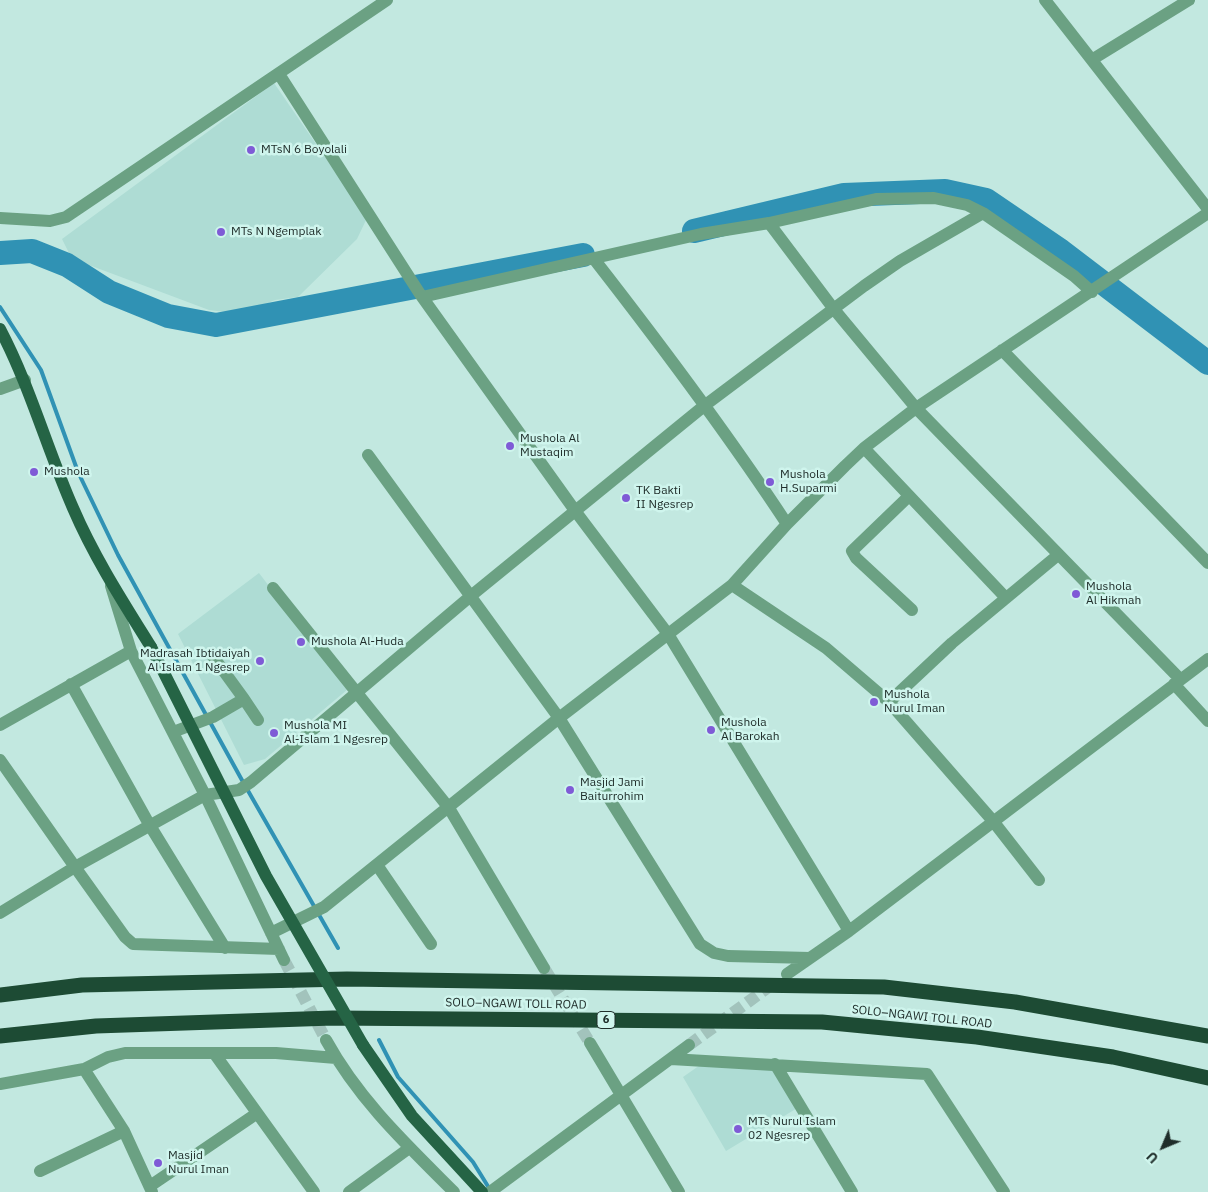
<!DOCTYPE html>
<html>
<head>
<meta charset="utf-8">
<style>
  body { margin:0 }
  #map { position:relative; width:1208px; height:1192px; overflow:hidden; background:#c2e8e0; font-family:"IBM Plex Sans",sans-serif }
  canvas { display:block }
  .north { position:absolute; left:1138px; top:1122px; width:50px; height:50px; -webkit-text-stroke:4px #cff5ed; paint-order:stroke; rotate:225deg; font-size:14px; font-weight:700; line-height:20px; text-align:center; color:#202e2b }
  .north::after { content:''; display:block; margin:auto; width:18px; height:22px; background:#202e2b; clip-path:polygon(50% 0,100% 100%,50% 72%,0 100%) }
</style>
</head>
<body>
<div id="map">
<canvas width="1208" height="1192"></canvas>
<div class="north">U</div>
</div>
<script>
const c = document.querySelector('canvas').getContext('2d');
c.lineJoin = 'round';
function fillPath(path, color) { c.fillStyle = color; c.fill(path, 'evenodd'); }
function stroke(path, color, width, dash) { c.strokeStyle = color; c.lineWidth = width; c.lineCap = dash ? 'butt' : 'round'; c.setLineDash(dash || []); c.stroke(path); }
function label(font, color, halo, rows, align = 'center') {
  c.font = font + ' "IBM Plex Sans",sans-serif'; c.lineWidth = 5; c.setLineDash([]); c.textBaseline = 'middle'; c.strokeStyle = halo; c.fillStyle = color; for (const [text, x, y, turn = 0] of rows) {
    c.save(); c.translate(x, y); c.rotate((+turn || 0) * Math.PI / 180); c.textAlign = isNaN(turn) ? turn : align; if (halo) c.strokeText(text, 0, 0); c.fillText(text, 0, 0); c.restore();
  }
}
fillPath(new Path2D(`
  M 274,83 L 367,218 L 357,239 L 298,297 L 275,300 L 241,314 L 209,310 L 89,265 L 69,253 L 62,239 Z
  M 259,573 L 348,689 L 265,759 L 244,765 L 178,634 Z
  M 703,1063 L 774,1067 L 799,1107 L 726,1151 L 683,1077 Z`), '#aedcd4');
stroke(new Path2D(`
  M 0,307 L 41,370 L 78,472 L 118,555 L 243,782 L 338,948
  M 379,1040 L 398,1077 L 473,1162 L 489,1188`), '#3092b4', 4);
stroke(new Path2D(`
  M 694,231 L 844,195 L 945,191 L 986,200 L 1061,251 L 1208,363
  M 0,253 L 32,251 L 67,265 L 109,292 L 168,316 L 216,325 L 583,255`), '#3092b4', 24);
stroke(new Path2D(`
  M 284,960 L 326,1040
  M 544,968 L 590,1043
  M 689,1045 L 774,983`), '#a2c3bc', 12, [12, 6]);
stroke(new Path2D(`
  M 1045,0 L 1208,209
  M 1093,59 L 1189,0
  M 279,74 L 420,294 L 576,512 L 668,634 L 849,931
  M 0,218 L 50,221 L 66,217 L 387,0
  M 769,223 L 833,308 L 916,408 L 1180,679
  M 594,259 C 661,345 727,433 787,524
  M 422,297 L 701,234 L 769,223 L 876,199 L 934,198 L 967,205 L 983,213 L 1074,276 L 1092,292
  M 1002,350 L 1208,563
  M 0,389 L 25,380
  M 864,448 L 1006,598
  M 368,455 L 559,718 L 700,944 L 714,953 L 728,956 L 810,958
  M 908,497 L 852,551 L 856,558 L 912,610
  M 732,585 L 826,648 L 889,702 L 993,821 L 1039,880
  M 111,586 L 131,651 L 205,795 L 284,960
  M 273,588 L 449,808 L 544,968
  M 71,684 L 149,824 L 225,948
  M 1174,684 L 1208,721
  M 244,699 L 258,720
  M 889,702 L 952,643 L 1058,555
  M 0,725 L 131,651
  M 173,732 L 213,717 L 244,699 L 212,655
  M 0,760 L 75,867 L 0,913
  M 377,865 L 431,944
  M 271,933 L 324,907 L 559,718 L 732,585 L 787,524 L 845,466 L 864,448 L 916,408 L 1208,213
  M 279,949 L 133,944 L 125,937 L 75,867 L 205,795 L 239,790 L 251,782 L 472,595 L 704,406 L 864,286 L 900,261 L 983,213
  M 787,974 L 849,931 L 1208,659
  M 326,1040 C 359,1100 406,1144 454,1192
  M 590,1043 L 679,1192
  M 214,1053 L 314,1192
  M 671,1059 L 927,1074 L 1004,1192
  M 775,1064 L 852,1192
  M 84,1069 L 124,1131 L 152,1192
  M 0,1084 L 84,1069 L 108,1057 L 125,1053 L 276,1053 L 336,1058
  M 40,1171 L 124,1131
  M 150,1186 L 256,1114
  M 349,1192 L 408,1149
  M 490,1192 L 689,1045`), '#6ba183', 12);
stroke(new Path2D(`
  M 0,329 C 30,386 47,449 73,508 C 94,557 123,602 151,647
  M 363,1045 L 412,1116 L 482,1192`), '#256445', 12);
stroke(new Path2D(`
  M 0,995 L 82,985 L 347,979 L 884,987 L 1015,1002 L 1208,1036
  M 0,1036 L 96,1026 L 333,1018 L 822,1022 L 977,1037 L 1113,1057 L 1208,1078`), '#1d4b34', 15);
stroke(new Path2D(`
  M 151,647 L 266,876 L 363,1045`), '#256445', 12);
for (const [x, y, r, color] of [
  [251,150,5,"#7f5bd6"],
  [221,232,5,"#7f5bd6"],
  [510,446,5,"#7f5bd6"],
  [34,472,5,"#7f5bd6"],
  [770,482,5,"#7f5bd6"],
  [626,498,5,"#7f5bd6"],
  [1076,594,5,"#7f5bd6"],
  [301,642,5,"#7f5bd6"],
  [260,661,5,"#7f5bd6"],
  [874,702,5,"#7f5bd6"],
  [711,730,5,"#7f5bd6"],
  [274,733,5,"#7f5bd6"],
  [570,790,5,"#7f5bd6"],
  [738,1129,5,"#7f5bd6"],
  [158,1163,5,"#7f5bd6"]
]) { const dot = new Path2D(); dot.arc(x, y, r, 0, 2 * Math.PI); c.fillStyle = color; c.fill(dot); stroke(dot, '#cff5ed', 2); }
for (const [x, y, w] of [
  [606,1020,18]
]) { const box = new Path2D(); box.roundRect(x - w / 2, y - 8.5, w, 17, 4); c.fillStyle = '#cff5ed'; c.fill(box); stroke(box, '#202e2b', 1); }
label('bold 11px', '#202e2b', null, [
  ["6",606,1020]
]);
label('12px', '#202e2b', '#cff5ed', [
  ["MTsN 6 Boyolali",261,150],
  ["MTs N Ngemplak",231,232],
  ["Mushola Al",520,439],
  ["Mustaqim",520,453],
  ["Mushola",44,472],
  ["Mushola",780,475],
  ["H.Suparmi",780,489],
  ["TK Bakti",636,491],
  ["II Ngesrep",636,505],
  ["Mushola",1086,587],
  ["Al Hikmah",1086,601],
  ["Mushola Al-Huda",311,642],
  ["Madrasah Ibtidaiyah",250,654,"right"],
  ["Al Islam 1 Ngesrep",250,668,"right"],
  ["Mushola",884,695],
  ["Nurul Iman",884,709],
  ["Mushola",721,723],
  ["Al Barokah",721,737],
  ["Mushola MI",284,726],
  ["Al-Islam 1 Ngesrep",284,740],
  ["Masjid Jami",580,783],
  ["Baiturrohim",580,797],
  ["MTs Nurul Islam",748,1122],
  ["02 Ngesrep",748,1136],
  ["Masjid",168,1156],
  ["Nurul Iman",168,1170]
], 'left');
label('12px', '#202e2b', '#cff5ed', [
  ["SOLO–NGAWI TOLL ROAD",516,1004,1],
  ["SOLO–NGAWI TOLL ROAD",922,1017,6]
]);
</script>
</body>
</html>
